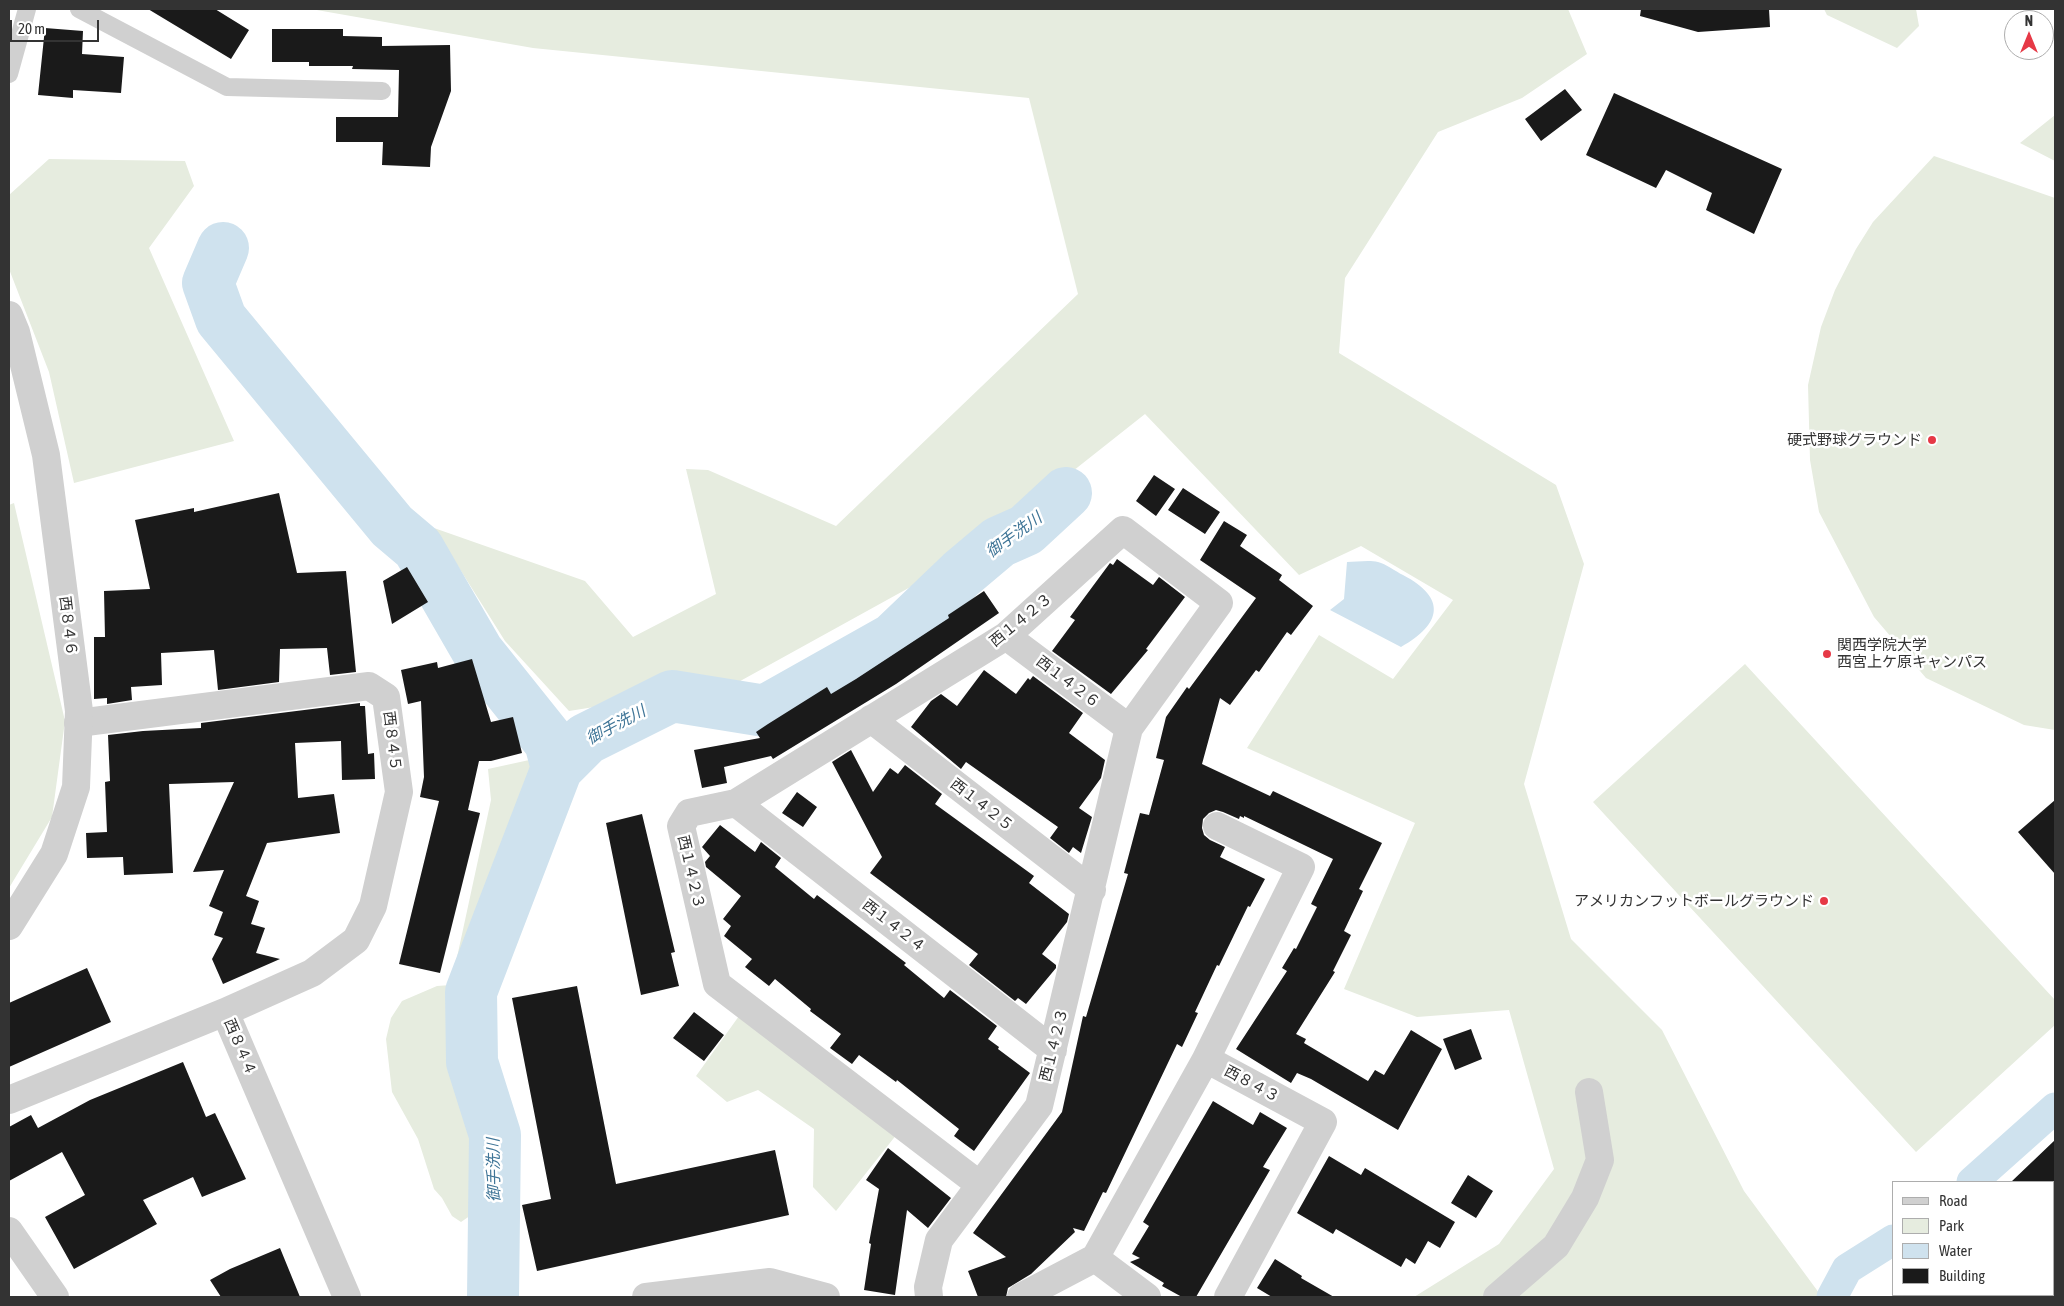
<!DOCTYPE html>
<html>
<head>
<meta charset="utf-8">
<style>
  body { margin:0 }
  #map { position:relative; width:2064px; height:1306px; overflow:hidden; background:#fff; font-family:"Asap Condensed",sans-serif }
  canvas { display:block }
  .frame { position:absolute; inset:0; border:10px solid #333; pointer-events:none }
  .legend { position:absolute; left:1892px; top:1181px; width:162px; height:115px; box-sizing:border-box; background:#fff; border:1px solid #adadad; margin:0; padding:6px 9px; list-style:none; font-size:15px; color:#333 }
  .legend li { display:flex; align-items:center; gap:10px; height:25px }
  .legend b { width:25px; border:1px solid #adadad }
  .north { position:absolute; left:2004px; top:10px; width:50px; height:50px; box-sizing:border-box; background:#fff; border:1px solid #adadad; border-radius:50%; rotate:0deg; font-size:14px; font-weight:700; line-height:20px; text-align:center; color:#333 }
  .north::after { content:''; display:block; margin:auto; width:18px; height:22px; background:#e63946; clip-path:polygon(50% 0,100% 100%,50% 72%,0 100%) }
  .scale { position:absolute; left:10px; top:20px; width:89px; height:22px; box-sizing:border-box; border:2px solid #333; border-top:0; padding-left:6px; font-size:15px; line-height:18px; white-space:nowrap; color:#333; -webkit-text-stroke:4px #fff; paint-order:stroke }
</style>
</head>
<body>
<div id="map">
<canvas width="2064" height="1306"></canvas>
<div class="frame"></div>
<ul class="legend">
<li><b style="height:6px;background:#d0d0d0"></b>Road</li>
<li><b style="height:14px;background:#e6ecdf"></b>Park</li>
<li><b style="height:14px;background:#cfe2ee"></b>Water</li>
<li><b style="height:14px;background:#1a1a1a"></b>Building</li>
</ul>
<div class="north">N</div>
<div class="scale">20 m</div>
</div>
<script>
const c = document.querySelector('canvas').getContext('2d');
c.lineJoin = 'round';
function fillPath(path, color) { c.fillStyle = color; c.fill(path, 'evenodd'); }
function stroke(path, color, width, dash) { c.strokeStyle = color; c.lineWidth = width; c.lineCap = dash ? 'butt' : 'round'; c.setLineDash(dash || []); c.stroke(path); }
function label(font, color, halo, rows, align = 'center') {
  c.font = font + ' "Asap Condensed","Noto Sans JP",sans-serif'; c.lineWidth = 5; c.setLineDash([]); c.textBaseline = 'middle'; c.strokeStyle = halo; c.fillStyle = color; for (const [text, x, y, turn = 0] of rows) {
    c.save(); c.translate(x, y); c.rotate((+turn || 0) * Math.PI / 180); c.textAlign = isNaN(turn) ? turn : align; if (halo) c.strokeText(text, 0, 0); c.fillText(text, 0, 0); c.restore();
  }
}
fillPath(new Path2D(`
  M 311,9 L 1568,9 L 1587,54 L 1522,98 L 1438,132 L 1345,278 L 1339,353 L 1556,485 L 1584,564 L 1524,784 L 1571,939 L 1662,1030 L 1744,1191 L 1822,1297 L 1414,1297 L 1499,1244 L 1554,1169 L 1509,1010 L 1417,1017 L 1344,989 L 1415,823 L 1247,748 L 1319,635 L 1393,679 L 1453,600 L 1361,546 L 1299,575 L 1145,414 L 963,558 L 733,685 L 569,711 L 505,641 L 434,528 L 585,581 L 633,637 L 716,594 L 686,469 L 708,470 L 836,526 L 1078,294 L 1029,98 L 533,48 Z
  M 1824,9 L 1916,9 L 1919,26 L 1897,48 L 1827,15 Z
  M 2055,115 L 2055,161 L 2020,143 Z
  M 1934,156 L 2055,198 L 2055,730 L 2024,725 L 1926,678 L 1874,617 L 1819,512 L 1810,460 L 1808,385 L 1821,327 L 1835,290 L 1856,249 L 1873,222 Z
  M 49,159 L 185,161 L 194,186 L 149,248 L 234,441 L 74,483 L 49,372 L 9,269 L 9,195 Z
  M 14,503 L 65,721 L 52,817 L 9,888 L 9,505 Z
  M 1745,664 L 2055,1000 L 2055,1025 L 1916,1152 L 1593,802 Z
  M 543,757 L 542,789 L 454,1014 L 460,1080 L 482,1162 L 477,1211 L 461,1222 L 452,1216 L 442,1198 L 434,1189 L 418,1139 L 392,1092 L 386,1039 L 391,1018 L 402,1001 L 437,986 L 451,985 L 491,800 L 488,769 Z
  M 739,1016 L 897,1134 L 836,1211 L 813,1187 L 814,1129 L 758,1090 L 727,1102 L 696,1076 Z`), '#e6ecdf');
fillPath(new Path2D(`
  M 1347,562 C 1356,562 1369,560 1378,562 C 1386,564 1395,571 1403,575 C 1447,598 1442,624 1401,647 L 1330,610 L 1344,599 Z`), '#cfe2ee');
stroke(new Path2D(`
  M 1972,1182 L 2055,1108
  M 1832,1297 L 1847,1269 L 1893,1240`), '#cfe2ee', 31);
stroke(new Path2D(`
  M 223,248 L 208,283 L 221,319 L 392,526 L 418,548 L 478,652 L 550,742 L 557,768
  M 493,1297 L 495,1135 L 472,1062 L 471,992 L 557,768 L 586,739 L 672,696 L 765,711 L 893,639 L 961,574 L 999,542 L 1026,530 L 1066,493`), '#cfe2ee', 52);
fillPath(new Path2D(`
  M 148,9 L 215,9 L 249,30 L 231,59 Z
  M 1641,9 L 1769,9 L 1770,27 L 1698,32 L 1640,16 Z
  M 45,28 L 83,31 L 82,54 L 124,57 L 121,93 L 73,90 L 73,98 L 38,95 Z
  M 272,29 L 343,29 L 343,36 L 382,37 L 382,46 L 450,45 L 451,91 L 431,147 L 430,167 L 382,165 L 383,142 L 336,142 L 336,117 L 398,117 L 399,70 L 352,69 L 353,66 L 309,66 L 309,62 L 272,62 Z
  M 1565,89 L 1582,110 L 1541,141 L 1525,119 Z
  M 1614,93 L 1782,169 L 1754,234 L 1706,210 L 1712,193 L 1666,170 L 1656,188 L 1586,155 Z
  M 1154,475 L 1175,489 L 1156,516 L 1136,501 Z
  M 1183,488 L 1220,512 L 1205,534 L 1168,510 Z
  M 279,493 L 297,573 L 346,571 L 356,672 L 330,675 L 327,648 L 280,649 L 279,682 L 218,690 L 214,650 L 161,653 L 162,685 L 131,687 L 132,700 L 107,704 L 107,698 L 94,699 L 94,637 L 105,637 L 104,591 L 150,589 L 135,520 L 194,508 L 194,512 Z
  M 1224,521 L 1247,535 L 1240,546 L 1282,575 L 1279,580 L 1313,606 L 1291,635 L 1287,632 L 1259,672 L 1256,670 L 1230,705 L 1220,698 L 1202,764 L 1270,796 L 1273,791 L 1382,843 L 1359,889 L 1363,891 L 1344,931 L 1351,935 L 1333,971 L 1335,972 L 1296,1034 L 1306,1039 L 1304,1043 L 1368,1081 L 1375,1070 L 1384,1075 L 1411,1030 L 1442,1049 L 1398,1130 L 1311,1079 L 1297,1073 L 1291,1083 L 1236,1049 L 1287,971 L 1282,968 L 1294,948 L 1296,949 L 1317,907 L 1311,904 L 1333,859 L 1244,816 L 1244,818 L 1240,816 L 1239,819 L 1223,812 L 1216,810 L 1209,813 L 1203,819 L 1202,828 L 1204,835 L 1210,840 L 1225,847 L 1220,857 L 1265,879 L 1250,907 L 1248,906 L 1219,966 L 1217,965 L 1195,1012 L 1198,1013 L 1182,1047 L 1177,1044 L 1106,1193 L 1103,1192 L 1084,1231 L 1073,1228 L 1075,1232 L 1031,1274 L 1008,1288 L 1006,1297 L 978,1297 L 968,1271 L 1006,1257 L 973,1233 L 1062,1112 L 1083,1016 L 1086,1017 L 1128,874 L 1124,873 L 1140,813 L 1149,815 L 1164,760 L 1156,758 L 1166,717 L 1187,687 L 1189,689 L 1256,598 L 1200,560 Z
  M 1117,559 L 1153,585 L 1159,577 L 1185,597 L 1146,649 L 1148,650 L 1111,694 L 1052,651 L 1075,620 L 1070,617 L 1110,563 L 1113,565 Z
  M 407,567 L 428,602 L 392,624 L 383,581 Z
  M 984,591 L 999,613 L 896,684 L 773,759 L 771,756 L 724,767 L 727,783 L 702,788 L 694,750 L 760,738 L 756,732 L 768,724 L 827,687 L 831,694 L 856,679 L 949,618 L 948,615 Z
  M 472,659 L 491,722 L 513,717 L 522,753 L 491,761 L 479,761 L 468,810 L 480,813 L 440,973 L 399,964 L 439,801 L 420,797 L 424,777 L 421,701 L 408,704 L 401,670 L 437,662 L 438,668 Z
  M 984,670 L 1016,694 L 1028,678 L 1030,680 L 1033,676 L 1083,713 L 1069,733 L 1105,760 L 1101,778 L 1079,808 L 1092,817 L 1081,853 L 1073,847 L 1069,853 L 1050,838 L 1058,827 L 966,762 L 961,769 L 911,727 L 931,701 L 941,694 L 957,706 Z
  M 360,703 L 360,706 L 365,706 L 368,754 L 374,753 L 375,779 L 342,780 L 341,741 L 295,743 L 298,798 L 334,794 L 340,833 L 267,843 L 246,896 L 259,901 L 251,924 L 265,928 L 256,953 L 280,959 L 223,984 L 212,959 L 223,938 L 214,935 L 223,912 L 209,906 L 224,870 L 193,872 L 234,782 L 169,784 L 173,873 L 124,875 L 123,857 L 87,858 L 86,833 L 107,832 L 105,782 L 110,781 L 108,735 L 143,731 L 201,728 L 201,723 Z
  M 851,750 L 873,792 L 890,768 L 898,774 L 905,765 L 942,794 L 935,804 L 1034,876 L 1029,883 L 1069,914 L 1067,922 L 1042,954 L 1056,965 L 1056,968 L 1026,1004 L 1018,998 L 1015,1001 L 969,965 L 978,954 L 870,873 L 882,857 L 832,762 Z
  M 797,792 L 817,807 L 803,827 L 782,813 Z
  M 2055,800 L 2055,874 L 2018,832 Z
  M 642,814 L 675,952 L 671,953 L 679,986 L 641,995 L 606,823 Z
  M 720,825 L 755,852 L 761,842 L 781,858 L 775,867 L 814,899 L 817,895 L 906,963 L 904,965 L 944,998 L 950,990 L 997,1026 L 988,1039 L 999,1047 L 998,1049 L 1030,1073 L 974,1151 L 954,1136 L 959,1129 L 897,1080 L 896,1082 L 859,1055 L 852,1064 L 830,1048 L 841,1034 L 810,1011 L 811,1009 L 775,979 L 769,986 L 745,967 L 752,959 L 724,936 L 731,926 L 723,919 L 741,896 L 706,867 L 705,862 L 710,856 L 702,847 Z
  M 87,968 L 111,1022 L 9,1067 L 9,1003 Z
  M 577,986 L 616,1184 L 775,1150 L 789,1215 L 537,1271 L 522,1205 L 551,1199 L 512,998 Z
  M 694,1012 L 724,1035 L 704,1061 L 673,1038 Z
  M 1471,1029 L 1482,1059 L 1455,1070 L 1443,1039 Z
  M 183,1062 L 206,1117 L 215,1113 L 246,1179 L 202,1197 L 193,1177 L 143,1200 L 157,1224 L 74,1269 L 45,1217 L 85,1195 L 62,1152 L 9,1181 L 9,1127 L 31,1115 L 38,1128 L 90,1100 Z
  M 1213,1101 L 1253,1125 L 1260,1112 L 1287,1128 L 1263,1167 L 1270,1170 L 1196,1297 L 1182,1297 L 1162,1286 L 1164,1283 L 1130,1262 L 1140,1258 L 1132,1254 L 1149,1226 L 1143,1222 Z
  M 2055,1140 L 2055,1182 L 2011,1182 Z
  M 888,1148 L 951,1198 L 928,1228 L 907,1210 L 895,1295 L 864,1290 L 871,1244 L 869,1243 L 879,1189 L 866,1180 Z
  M 1329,1156 L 1361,1175 L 1365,1168 L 1455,1222 L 1440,1248 L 1428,1241 L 1415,1264 L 1406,1258 L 1401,1267 L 1336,1229 L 1333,1234 L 1297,1213 Z
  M 1468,1175 L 1493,1191 L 1476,1218 L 1451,1203 Z
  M 280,1248 L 300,1297 L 221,1297 L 210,1280 L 230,1269 Z
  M 1275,1259 L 1302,1276 L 1301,1278 L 1334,1297 L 1272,1297 L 1257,1288 Z`), '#1a1a1a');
stroke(new Path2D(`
  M 79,9 L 227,87 L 382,91
  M 9,74 L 27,9`), '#d0d0d0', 18);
stroke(new Path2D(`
  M 1006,636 L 1129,728
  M 871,719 L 1092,890
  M 78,723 L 369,686 L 386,697 L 399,792 L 373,906 L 356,940 L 312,973 L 225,1012
  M 736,803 L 1053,1050
  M 1206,1059 L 1301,867 L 1217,826
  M 9,1100 L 225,1012 L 347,1297
  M 9,1231 L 55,1297
  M 1095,1258 L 1147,1297
  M 2051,1295 L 2054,1297
  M 646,1297 L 770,1282 L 826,1297
  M 929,1297 L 928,1287 L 939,1240 L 1039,1106 L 1129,728 L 1219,603 L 1123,530 L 1006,636 L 736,803 L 689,813 L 681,826 L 717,984 L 980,1185
  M 1021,1297 L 1095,1258 L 1206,1059 L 1323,1122 L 1228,1297
  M 1497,1297 L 1556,1246 L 1585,1198 L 1600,1160 L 1589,1092`), '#d0d0d0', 28);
stroke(new Path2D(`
  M 9,315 L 16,332 L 46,455 L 79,711 L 76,787 L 54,854 L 9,926`), '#d0d0d0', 28);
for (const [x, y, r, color] of [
  [1932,440,5,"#e63946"],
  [1827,654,5,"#e63946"],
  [1824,901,5,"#e63946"]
]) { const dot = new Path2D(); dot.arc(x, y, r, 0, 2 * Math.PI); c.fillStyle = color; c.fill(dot); stroke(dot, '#fff', 2); }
label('15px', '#333', '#fff', [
  ["硬式野球グラウンド",1922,440],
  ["関西学院大学",1837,645,"left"],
  ["西宮上ケ原キャンパス",1837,662,"left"],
  ["アメリカンフットボールグラウンド",1814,901]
], 'right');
label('15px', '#333', '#fff', [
  ["西１４２３",1021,620,-39],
  ["西８４６",68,626,83],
  ["西１４２６",1068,682,37],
  ["西８４５",392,741,83],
  ["西１４２５",982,805,38],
  ["西１４２３",691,872,77],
  ["西１４２４",894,926,38],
  ["西１４２３",1054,1045,-76],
  ["西８４４",240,1047,67],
  ["西８４３",1252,1084,28]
]);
label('italic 16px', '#3f7597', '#fff', [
  ["御手洗川",1014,535,-36],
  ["御手洗川",616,725,-28],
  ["御手洗川",494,1170,-91]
]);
</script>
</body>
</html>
